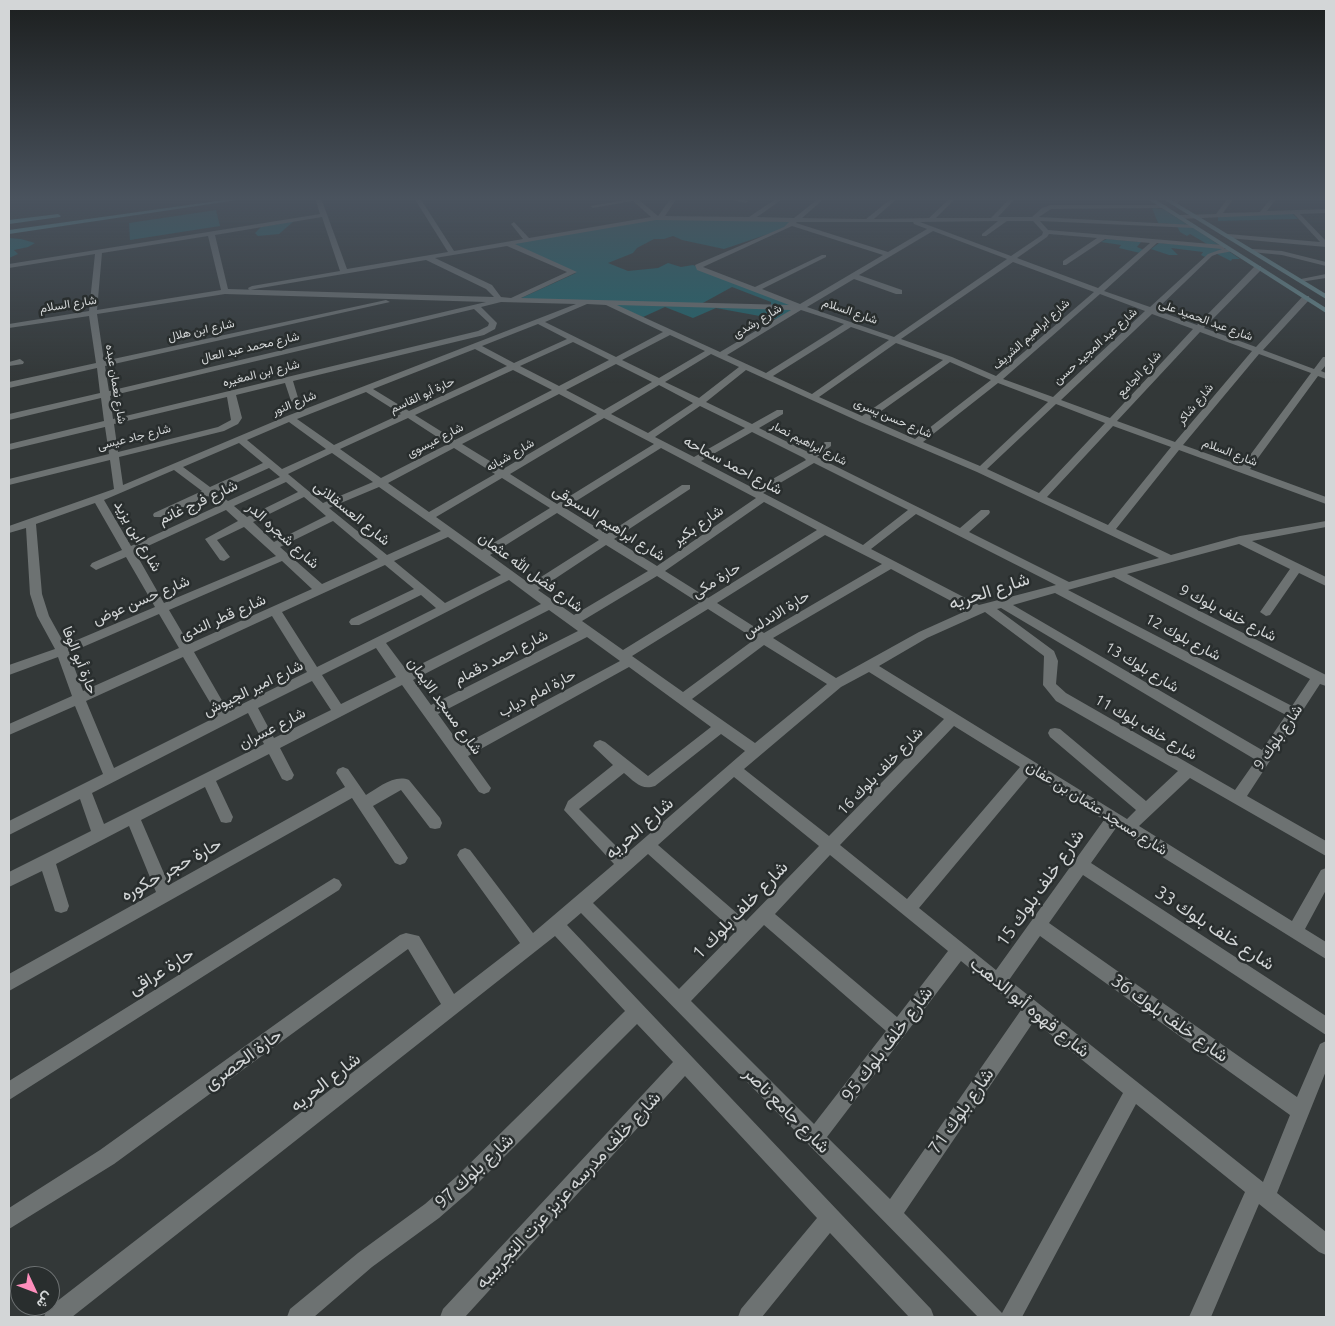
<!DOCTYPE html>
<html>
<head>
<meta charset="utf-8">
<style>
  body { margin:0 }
  #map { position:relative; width:1335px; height:1326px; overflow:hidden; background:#333838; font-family:Ubuntu,Vazirmatn,sans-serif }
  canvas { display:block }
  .frame { position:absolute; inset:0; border:10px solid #d3d6d7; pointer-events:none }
  .north { position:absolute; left:10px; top:1266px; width:50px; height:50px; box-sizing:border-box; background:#292e2e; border:1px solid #6d7172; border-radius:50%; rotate:133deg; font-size:14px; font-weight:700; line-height:20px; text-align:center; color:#d3d6d7 }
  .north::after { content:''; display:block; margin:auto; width:18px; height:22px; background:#fe8ebc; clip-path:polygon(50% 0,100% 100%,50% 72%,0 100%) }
</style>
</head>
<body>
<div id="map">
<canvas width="1335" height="1326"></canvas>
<div class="frame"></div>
<div class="north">ش</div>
</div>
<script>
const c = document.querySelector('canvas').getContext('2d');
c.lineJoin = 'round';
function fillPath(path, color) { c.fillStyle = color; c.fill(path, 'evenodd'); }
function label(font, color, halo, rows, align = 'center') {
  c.font = font + ' Ubuntu,Vazirmatn,sans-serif'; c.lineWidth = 5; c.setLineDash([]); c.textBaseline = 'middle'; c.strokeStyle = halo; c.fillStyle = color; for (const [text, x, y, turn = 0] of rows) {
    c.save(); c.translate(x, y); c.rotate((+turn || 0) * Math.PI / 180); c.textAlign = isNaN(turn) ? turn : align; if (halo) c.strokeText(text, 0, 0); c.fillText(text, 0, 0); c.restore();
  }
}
fillPath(new Path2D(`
  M 1152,208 L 1163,209 L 1188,225 L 1158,223 Z
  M 216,210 L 220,226 L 130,240 L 129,223 Z
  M 1292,213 L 1298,219 L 1218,221 L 1218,216 Z
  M 656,218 L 791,220 L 786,228 L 724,249 L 682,240 L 673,236 L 664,239 L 654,239 L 637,248 L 633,253 L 608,263 L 628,271 L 658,268 L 668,263 L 681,267 L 693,265 L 797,305 L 771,306 L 771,302 L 732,287 L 701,304 L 519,299 L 576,273 L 512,243 Z
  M 294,221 L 279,234 L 258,236 L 255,233 L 261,227 Z
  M 1177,226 L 1192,227 L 1219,245 L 1207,244 L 1190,234 L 1187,236 L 1180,232 Z
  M 9,238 L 21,239 L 35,243 L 28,247 L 14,250 L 18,254 L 9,258 Z
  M 1107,239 L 1141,242 L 1137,247 L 1144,250 L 1140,253 L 1119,248 L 1121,245 L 1101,242 Z
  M 1159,243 L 1224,248 L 1240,259 L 1232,259 L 1231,261 L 1215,253 L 1205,257 L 1201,255 L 1203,252 L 1171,248 L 1178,255 L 1169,255 L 1151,249 Z
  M 611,304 L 794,309 L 776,319 L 716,308 L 693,318 L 665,307 L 643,317 Z`), '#1e656c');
fillPath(new Path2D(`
  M 315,198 L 321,198 L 347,269 L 448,252 L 414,198 L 420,198 L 454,251 L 523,239 L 511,224 L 514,222 L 529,238 L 651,217 L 633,201 L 593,208 L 590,206 L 637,198 L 658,216 L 671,198 L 677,198 L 665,216 L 749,217 L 777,198 L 784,198 L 757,217 L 794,218 L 819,198 L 825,198 L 802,218 L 866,219 L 892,198 L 898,198 L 874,219 L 929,218 L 950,198 L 956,198 L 936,218 L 991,218 L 1010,198 L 1016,198 L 998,217 L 1032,217 L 1042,208 L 1050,205 L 1165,205 L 1168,207 L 1167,208 L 1051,209 L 1039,217 L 1196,225 L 1196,227 L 1194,228 L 1040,221 L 1048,230 L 1223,245 L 1226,247 L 1224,249 L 1233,249 L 1233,251 L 1217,254 L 1212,256 L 1156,310 L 1197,325 L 1255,266 L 1261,266 L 1261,270 L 1204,328 L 1256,347 L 1303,296 L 1309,296 L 1309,300 L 1263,350 L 1314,369 L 1323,357 L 1326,357 L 1326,365 L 1321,371 L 1326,373 L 1326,379 L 1318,376 L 1250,469 L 1326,497 L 1326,504 L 1179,450 L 1116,529 L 1171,555 L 1240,536 L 1326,521 L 1326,527 L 1252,541 L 1326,577 L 1326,586 L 1299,573 L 1270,615 L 1266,616 L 1260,612 L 1290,569 L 1239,544 L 1127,574 L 1326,675 L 1326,686 L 1320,684 L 1247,796 L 1326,841 L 1326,856 L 1190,778 L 1139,826 L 1292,921 L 1321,870 L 1326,868 L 1326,890 L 1305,929 L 1326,942 L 1326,959 L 1116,828 L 1091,863 L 1326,1016 L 1326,1035 L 1083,875 L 1049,923 L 1297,1097 L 1320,1044 L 1326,1041 L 1326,1071 L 1277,1193 L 1326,1232 L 1326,1255 L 1319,1252 L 1259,1204 L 1211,1317 L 1189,1317 L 1245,1192 L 1136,1104 L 1022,1317 L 978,1317 L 581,913 L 567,925 L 931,1309 L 934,1317 L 909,1317 L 830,1233 L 762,1317 L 738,1317 L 741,1309 L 817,1218 L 685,1076 L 465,1317 L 440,1317 L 443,1309 L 673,1062 L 637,1024 L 470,1191 L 439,1218 L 372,1267 L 314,1317 L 287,1317 L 290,1309 L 358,1253 L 425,1204 L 456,1177 L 625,1011 L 555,936 L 72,1317 L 44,1317 L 47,1309 L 441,1004 L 408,949 L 114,1164 L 9,1229 L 9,1208 L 100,1150 L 400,935 L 406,933 L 419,936 L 454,994 L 520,943 L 460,860 L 457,855 L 460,850 L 465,848 L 470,850 L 533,933 L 614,864 L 564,810 L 568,801 L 613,765 L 593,746 L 595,742 L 600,740 L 605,742 L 648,776 L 711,727 L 629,667 L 468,756 L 491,788 L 489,792 L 484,794 L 479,792 L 402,685 L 280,748 L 294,775 L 292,779 L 287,781 L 282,779 L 269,754 L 216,781 L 233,817 L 231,822 L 226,823 L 221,822 L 205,787 L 141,820 L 169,885 L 345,787 L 336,773 L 338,769 L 343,767 L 348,769 L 366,795 C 378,788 394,774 409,780 L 440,818 L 442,823 L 440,828 L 435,829 L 430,828 L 401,790 L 373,806 L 405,853 L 408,858 L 405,863 L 400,865 L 395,863 L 352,798 L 9,991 L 9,974 L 156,892 L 129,826 L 56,864 L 69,906 L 67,911 L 61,913 L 55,911 L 42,871 L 9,887 L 9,872 L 91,831 L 80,799 L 9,835 L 9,821 L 103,774 L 75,706 L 9,735 L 9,724 L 72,696 L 58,657 L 9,675 L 9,665 L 55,649 L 37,616 L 30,594 L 26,528 L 9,533 L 9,526 L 114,489 L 110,460 L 9,485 L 9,479 L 109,454 L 105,427 L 9,450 L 9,444 L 104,421 L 101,398 L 9,420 L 9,414 L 100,393 L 97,368 L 9,388 L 9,382 L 96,363 L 89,316 L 9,328 L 9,324 L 89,311 L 95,254 L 9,268 L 9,264 L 320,214 ZM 322,217 L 340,271 L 252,286 L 248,288 L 249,290 L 426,260 L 486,289 L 494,297 L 228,289 L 215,235 ZM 656,220 L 789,222 L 784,227 L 695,265 L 697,270 L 789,305 L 521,298 L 577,272 L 515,244 ZM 998,221 L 982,234 L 982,236 L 986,236 L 1007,221 L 1033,221 L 1043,232 L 1042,235 L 1011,256 L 920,222 ZM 797,222 L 913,222 L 914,224 L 927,229 L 888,252 L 796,223 ZM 792,226 L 883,255 L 800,304 L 762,289 L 826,257 L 826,255 L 822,255 L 755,287 L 703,267 ZM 933,231 L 1007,259 L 894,337 L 807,307 L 854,279 L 896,294 L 902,294 L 902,290 L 859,275 ZM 1049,234 L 1097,238 L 1063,261 L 1063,265 L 1066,265 L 1105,239 L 1150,243 L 1098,288 L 1017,258 L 1047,237 ZM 208,236 L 221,290 L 97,310 L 102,253 ZM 1157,243 L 1222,249 L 1208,254 L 1150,307 L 1104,291 ZM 507,246 L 567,272 L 511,298 L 501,297 L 492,285 L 435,258 ZM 1013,262 L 1094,292 L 996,376 L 952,357 L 901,339 ZM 225,294 L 486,302 L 109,391 L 105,366 L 390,302 L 386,300 L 104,361 L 97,314 ZM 1100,294 L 1145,311 L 1053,397 L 1003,379 ZM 501,302 L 576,304 L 287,416 L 123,485 L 119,457 L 224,431 L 238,424 L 242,418 L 236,395 L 285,383 L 291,401 L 295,404 L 298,403 L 299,401 L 293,381 L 484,335 L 495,329 L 497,323 L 481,307 ZM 587,304 L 606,305 L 663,332 L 616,357 L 545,322 ZM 617,305 L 791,310 L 720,352 ZM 474,309 L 489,323 L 488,326 L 478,331 L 113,419 L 110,396 ZM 801,310 L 844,324 L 766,373 L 727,355 ZM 1152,314 L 1193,329 L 1110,418 L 1061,400 ZM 538,324 L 567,339 L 514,363 L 482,346 ZM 851,327 L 889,340 L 812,394 L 773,376 ZM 1200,332 L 1252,351 L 1175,442 L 1117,421 ZM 670,335 L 705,351 L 659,378 L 622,360 ZM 573,342 L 609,360 L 559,386 L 520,366 ZM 896,343 L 943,360 L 862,416 L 819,397 ZM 475,349 L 507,366 L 409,411 L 373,389 ZM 711,354 L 739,367 L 699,398 L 665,382 ZM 1259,354 L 1311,373 L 1242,466 L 1183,445 ZM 950,362 L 991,380 L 915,439 L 870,419 ZM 616,364 L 652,382 L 604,410 L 566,390 ZM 513,370 L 552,390 L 455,440 L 415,415 ZM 746,370 L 860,422 L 977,472 L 1159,558 L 1069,582 L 969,532 L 989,514 L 990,512 L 989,510 L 981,510 L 960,528 L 817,457 L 831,446 L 831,442 L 825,442 L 810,453 L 759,428 L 783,414 L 783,410 L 777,410 L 752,424 L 706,402 ZM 998,383 L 1048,402 L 980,466 L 923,442 ZM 659,385 L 693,403 L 648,433 L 611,414 ZM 366,392 L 401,414 L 334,445 L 297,419 ZM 559,394 L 597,414 L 503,469 L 462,444 ZM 227,397 L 231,420 L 218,427 L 118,452 L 114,424 ZM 1056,404 L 1105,423 L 1039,493 L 987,469 ZM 700,406 L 745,428 L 694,457 L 655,437 ZM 408,418 L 448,444 L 381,478 L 340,449 ZM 604,418 L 654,444 L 557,504 L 510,474 ZM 289,422 L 326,449 L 282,469 L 247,440 ZM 1113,426 L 1171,447 L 1108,525 L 1047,497 ZM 752,432 L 804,458 L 806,460 L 755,489 L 701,461 ZM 239,443 L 263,463 L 210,487 L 183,467 ZM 454,448 L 495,474 L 429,512 L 388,483 ZM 661,448 L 756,498 L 657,566 L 614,539 L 690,489 L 690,485 L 682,485 L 607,534 L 565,508 ZM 332,453 L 373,482 L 323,503 L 288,474 ZM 814,463 L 908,510 L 863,545 L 763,493 ZM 269,468 L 280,477 L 228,501 L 216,492 ZM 174,470 L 202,491 L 154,513 L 153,515 L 154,517 L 162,517 L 208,496 L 220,505 L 131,546 L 104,500 ZM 502,478 L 550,508 L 482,550 L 436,517 ZM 286,482 L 298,492 L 247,517 L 234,506 ZM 379,487 L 441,531 L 387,555 L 329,508 ZM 304,497 L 326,516 L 274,542 L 253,522 ZM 764,502 L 817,530 L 708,598 L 665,571 ZM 95,503 L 122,550 L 92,563 L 90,566 L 96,570 L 126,557 L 155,607 L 65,645 L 49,616 L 42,594 L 36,524 ZM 226,510 L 238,521 L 205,539 L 220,560 L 224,561 L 230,557 L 217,540 L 244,527 L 276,556 L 164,603 L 135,552 ZM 557,513 L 599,540 L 530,584 L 490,555 ZM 916,514 L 1056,585 L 979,605 L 871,549 ZM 333,521 L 378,559 L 322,584 L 280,547 ZM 825,535 L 882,564 L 764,633 L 717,603 ZM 448,537 L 501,575 L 445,603 L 394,561 ZM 606,545 L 648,571 L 574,615 L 538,590 ZM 282,561 L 312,589 L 189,644 L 169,610 ZM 385,565 L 414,589 L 351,619 L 349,622 L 351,625 L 359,625 L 421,595 L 436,608 L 317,667 L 282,612 ZM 891,569 L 968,610 L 919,632 L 836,678 L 773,638 ZM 657,576 L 699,603 L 623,650 L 582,621 ZM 1114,577 L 1310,679 L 1292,706 L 1068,590 ZM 509,580 L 541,604 L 407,671 L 386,643 ZM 1055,593 L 1286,715 L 1262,750 L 1013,605 ZM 1001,608 L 1256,760 L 1235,790 L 1066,693 L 1056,684 L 1058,661 L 1054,651 L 997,609 ZM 708,609 L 755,639 L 683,692 L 632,656 ZM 549,610 L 578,631 L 431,705 L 413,680 ZM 985,612 L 1044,656 L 1043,685 L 1056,701 L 1178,771 L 1146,801 L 1060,729 L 1055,728 L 1050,729 L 1048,733 L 1050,737 L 1136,810 L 1127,819 L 879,666 L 927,638 ZM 159,614 L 179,648 L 83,691 L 69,653 ZM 272,616 L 307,672 L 228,711 L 194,652 ZM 587,637 L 620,661 L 461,746 L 438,714 ZM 764,645 L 827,684 L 755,743 L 692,699 ZM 376,648 L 396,677 L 341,704 L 322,675 ZM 183,657 L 218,716 L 114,768 L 86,701 ZM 869,672 L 944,719 L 829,836 L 744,769 L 841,687 ZM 312,681 L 331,710 L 274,738 L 258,708 ZM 248,713 L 264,744 L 104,824 L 92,793 ZM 954,726 L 1020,767 L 907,899 L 840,845 ZM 721,734 L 745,751 L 625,855 L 579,809 L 624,773 C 634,781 641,791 655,786 ZM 1031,774 L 1104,820 L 996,970 L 919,908 ZM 734,777 L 819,846 L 746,921 L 658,845 ZM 648,854 L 735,932 L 679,989 L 593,903 ZM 830,855 L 948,951 L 897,1017 L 775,914 ZM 764,925 L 886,1031 L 814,1124 L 691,1001 ZM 1040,936 L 1290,1115 L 1263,1182 L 1009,980 ZM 961,961 L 1021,1010 L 890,1199 L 827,1137 ZM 1034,1021 L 1123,1093 L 1002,1313 L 904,1213 Z
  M 723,198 L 736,198 L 749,201 L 746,203 Z
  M 1176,198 L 1182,198 L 1176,205 L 1172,205 Z
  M 1228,198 L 1234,198 L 1223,213 L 1260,212 L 1271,198 L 1277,198 L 1267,211 L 1326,209 L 1326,213 L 1300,214 L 1326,241 L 1326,247 L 1228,238 L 1225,236 L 1228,234 L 1320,242 L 1294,214 L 1180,219 L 1177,217 L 1180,215 L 1216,214 Z
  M 1253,249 L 1282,251 L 1326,262 L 1326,266 L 1282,255 L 1251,252 L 1250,251 Z
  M 1326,274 L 1326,278 L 1300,282 L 1296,280 Z
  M 20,359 L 24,362 L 23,364 L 9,366 L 9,362 Z
  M 334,878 L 339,880 L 342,885 L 339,890 L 9,1100 L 9,1081 Z`), '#6d7272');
fillPath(new Path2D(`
  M 1146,198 L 1153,198 L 1326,308 L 1326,313 Z
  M 1166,199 L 1170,199 L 1326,294 L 1326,299 L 1166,201 Z`), '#66898c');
fillPath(new Path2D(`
  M 238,198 L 251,198 L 9,234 L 9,230 Z
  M 58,214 L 61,216 L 60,217 L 9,224 L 9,220 Z`), '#5ea0a6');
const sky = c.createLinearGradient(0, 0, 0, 383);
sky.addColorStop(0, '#1c1f1f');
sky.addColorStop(0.52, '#4a535e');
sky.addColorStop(1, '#4a535e00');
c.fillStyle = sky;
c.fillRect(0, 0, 1335, 383);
label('12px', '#d3d6d7', '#292e2e', [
  ["شارع السلام",68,304,-9],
  ["شارع السلام",850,311,19],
  ["شارع عبد الحميد على",1206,320,20],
  ["شارع رشدى",757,321,-31],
  ["شارع ابن هلال",201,330,-12],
  ["شارع ابراهيم الشريف",1031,334,-42],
  ["شارع عبد المجيد حسن",1095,346,-42],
  ["شارع محمد عبد العال",250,347,-13],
  ["شارع ابن المغيره",261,373,-14],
  ["شارع الجامع",1139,374,-47],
  ["شارع نعمان عبده",116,384,81],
  ["حارة أبو القاسم",422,395,-25],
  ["شارع النور",294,403,-22],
  ["شارع شاكر",1195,404,-50],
  ["شارع حسن يسرى",893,418,23],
  ["شارع جاد عيسى",134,437,-14],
  ["شارع عيسوى",435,440,-27],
  ["شارع ابراهيم نصار",809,443,27],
  ["شارع السلام",1230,452,21],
  ["شارع شبانه",510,455,-30]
]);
label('15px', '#d3d6d7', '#292e2e', [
  ["شارع احمد سماحه",733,465,28],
  ["شارع فرج غانم",198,502,-25],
  ["شارع العسقلانى",352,513,39],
  ["شارع ابراهيم الدسوقى",609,523,32],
  ["شارع بكير",698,525,-35],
  ["شارع شجره الدر",283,535,42],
  ["شارع ابن يزيد",138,536,60],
  ["شارع فضل الله عثمان",531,572,36],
  ["حارة مكى",716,580,-32],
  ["شارع حسن عوض",141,600,-23],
  ["شارع خلف بلوك 9",1228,613,27],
  ["حارة الاندلس",776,614,-32],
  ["شارع قطر الندى",223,617,-24],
  ["شارع بلوك 12",1183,637,28],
  ["شارع احمد دقمام",501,657,-27],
  ["حارة أبو الوفا",80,660,68],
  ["شارع بلوك 13",1142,667,31],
  ["شارع امير الجيوش",253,688,-26],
  ["حارة امام دياب",537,693,-28],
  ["شارع مسجد الايمان",445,706,54],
  ["شارع خلف بلوك 11",1146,727,30],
  ["شارع عسران",272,728,-27],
  ["شارع بلوك 9",1278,737,-56],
  ["شارع خلف بلوك 16",880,771,-46],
  ["شارع مسجد عثمان بن عفان",1097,808,32]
]);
label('18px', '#d3d6d7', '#292e2e', [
  ["شارع الحريه",989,591,-18],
  ["شارع الحريه",639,828,-41],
  ["حارة حجر حكوره",171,869,-29],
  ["شارع خلف بلوك 15",1040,888,-55],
  ["شارع خلف بلوك 1",740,910,-46],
  ["شارع خلف بلوك 33",1215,928,33],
  ["حارة عراقى",161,971,-32],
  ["شارع قهوه أبو الدهب",1030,1007,39],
  ["شارع خلف بلوك 36",1170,1018,35],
  ["شارع خلف بلوك 95",887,1044,-53],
  ["حارة الحصرى",243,1059,-36],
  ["شارع الحريه",325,1082,-38],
  ["شارع جامع ناصر",787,1110,45],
  ["شارع بلوك 71",961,1111,-55],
  ["شارع بلوك 97",474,1171,-43],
  ["شارع خلف مدرسه عزيز عزت التجريبيه",568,1190,-47]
]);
</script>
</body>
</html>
